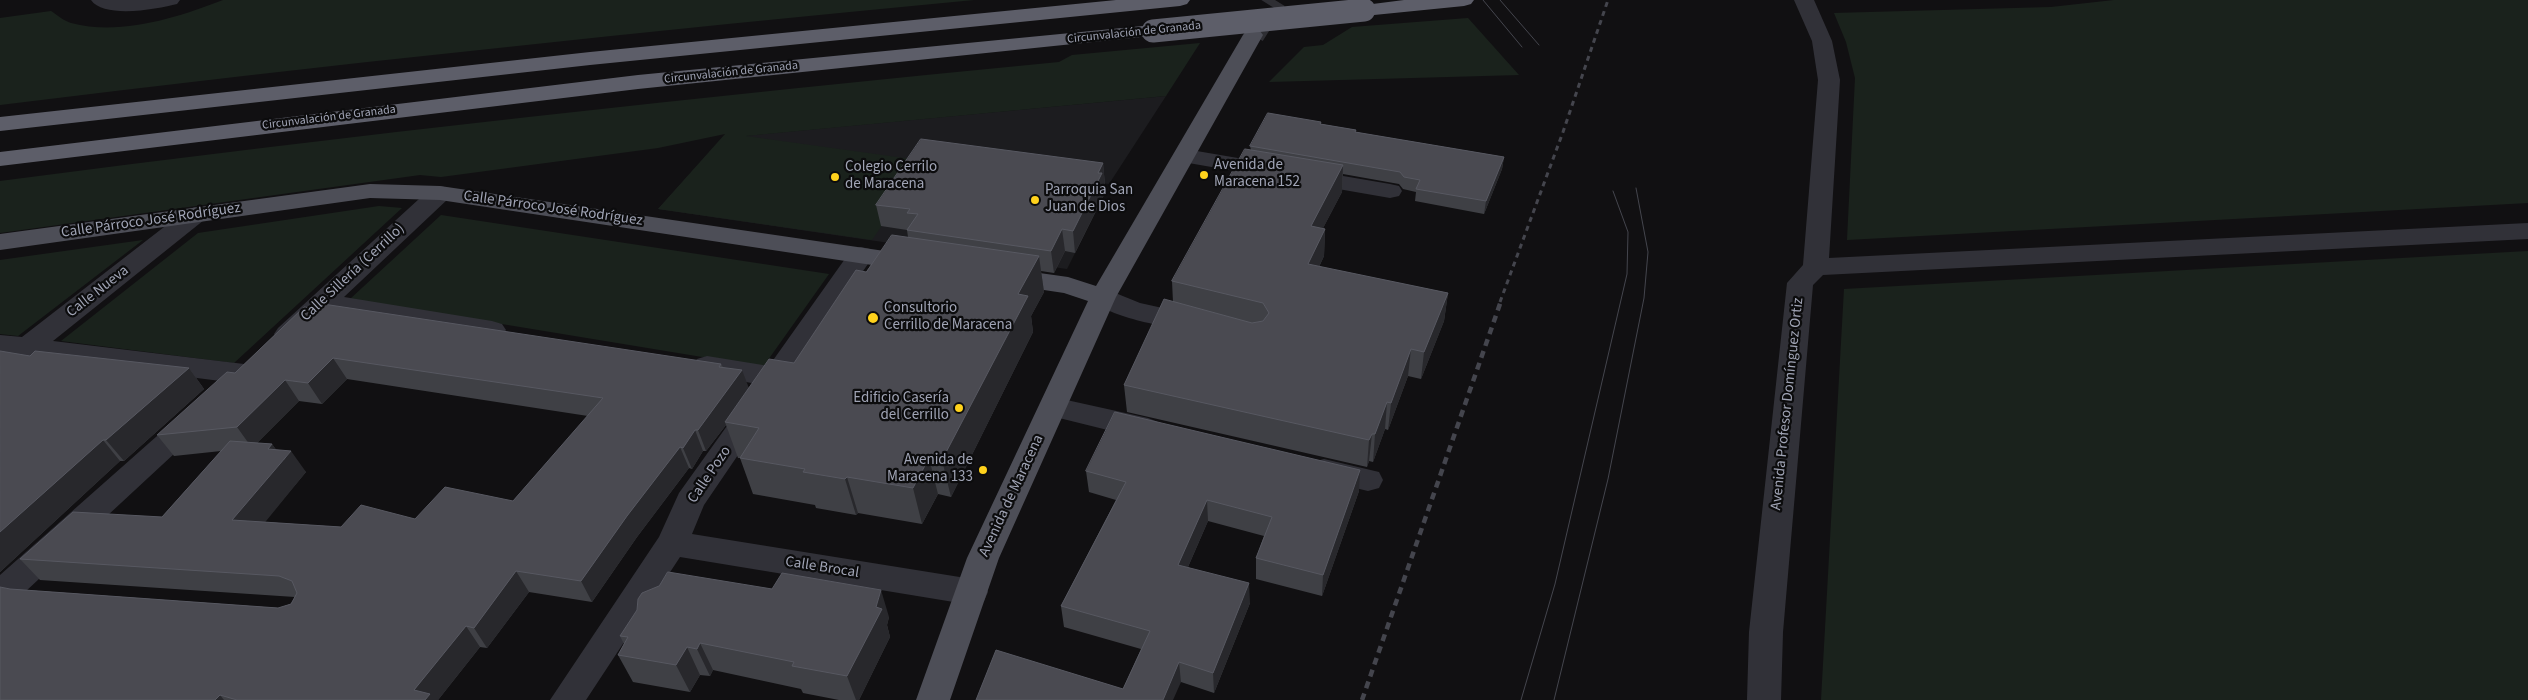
<!DOCTYPE html>
<html>
<head>
<meta charset="utf-8">
<style>
  body { margin:0 }
  canvas { display:block; background:#111012 }
</style>
</head>
<body>
<canvas width="2528" height="700"></canvas>
<script>
const c = document.querySelector('canvas').getContext('2d');
c.lineJoin = 'round';
function fillPath(path, color) { c.fillStyle = color; c.fill(path, 'evenodd'); }
function stroke(path, color, width, dash) { c.strokeStyle = color; c.lineWidth = width; c.lineCap = dash ? 'butt' : 'round'; c.setLineDash(dash || []); c.stroke(path); }
function label(font, color, halo, rows, align = 'center') {
  c.font = font + ' "Source Sans 3",sans-serif'; c.lineWidth = 4.5; c.setLineDash([]); c.textBaseline = 'middle'; c.strokeStyle = halo; c.fillStyle = color; for (const [text, x, y, turn = 0] of rows) {
    c.save(); c.translate(x, y); c.rotate((+turn || 0) * Math.PI / 180); c.textAlign = isNaN(turn) ? turn : align; if (halo) c.strokeText(text, 0, 0); c.fillText(text, 0, 0); c.restore();
  }
}
fillPath(new Path2D(`
  M 1166,96 L 1109,184 L 987,169 L 1085,233 L 1067,269 L 658,209 L 726,134 L 743,136 Z`), '#1c1c1f');
fillPath(new Path2D(`
  M 223,0 L 974,0 C 649,31 324,65 0,105 L 0,18 L 51,11 C 57,15 64,21 71,23 C 120,36 177,18 223,0 Z
  M 2114,0 L 2528,0 L 2528,203 L 1847,240 L 1855,78 L 1846,42 L 1834,13 L 2051,7 Z
  M 1468,18 L 1519,75 L 1269,82 L 1304,47 L 1323,45 L 1352,27 Z
  M 1200,43 L 1166,96 L 746,136 L 926,161 L 872,240 L 658,209 L 725,134 L 658,148 L 441,177 L 420,175 L 0,233 L 0,181 C 352,135 705,96 1059,62 L 1072,55 Z
  M 379,206 L 402,208 L 234,363 L 61,341 L 198,233 Z
  M 441,215 L 829,274 L 763,367 L 350,299 Z
  M 143,240 L 18,336 L 0,334 L 0,260 Z
  M 2528,251 L 2528,700 L 1821,700 L 1844,289 Z`), '#1a221c');
stroke(new Path2D(`
  M 1253,35 L 1275,0`), '#2e2e33', 23, [23, 11]);
fillPath(new Path2D(`
  M 91,0 L 180,0 L 177,4 C 158,9 104,19 91,0 Z
  M 1794,0 L 1814,0 L 1832,41 L 1840,80 L 1829,258 L 2528,223 L 2528,239 L 1823,275 L 1813,285 L 1783,632 L 1781,700 L 1747,700 L 1749,632 L 1787,283 L 1803,265 L 1818,80 L 1812,41 Z
  M 1185,149 L 1390,184 L 1399,186 L 1402,191 L 1399,196 L 1390,198 L 1177,161 L 1173,156 L 1177,151 Z
  M 440,186 L 449,188 L 452,193 L 449,198 L 344,297 L 492,321 L 502,324 L 506,330 L 502,336 L 492,339 L 328,312 C 314,325 300,346 278,340 L 274,334 L 278,328 L 431,188 Z
  M 195,207 L 204,210 L 207,215 L 204,220 L 53,341 L 244,364 L 254,367 L 258,374 L 254,381 L 244,384 L 33,357 L 10,376 L 0,379 L 0,335 L 22,337 L 186,210 Z
  M 861,247 L 870,249 L 874,255 L 704,505 L 692,534 L 972,579 L 984,583 L 988,592 L 984,601 L 972,605 L 680,557 L 586,700 L 550,700 L 659,537 L 679,493 L 757,384 L 697,373 L 693,366 L 697,359 L 707,356 L 769,366 L 852,249 Z
  M 1103,288 L 1140,303 L 1203,317 L 1206,323 L 1203,329 L 1193,332 C 1169,327 1102,317 1090,297 L 1094,291 Z
  M 1053,397 L 1148,418 L 1158,422 L 1163,429 L 1158,436 L 1148,440 L 1043,414 L 1039,407 L 1043,400 Z
  M 193,410 L 203,413 L 207,420 L 203,427 L 12,604 L 0,608 L 0,575 L 183,413 Z
  M 1324,459 L 1379,472 L 1383,480 L 1379,488 L 1368,491 L 1313,478 L 1309,470 L 1313,462 Z`), '#313138');
fillPath(new Path2D(`
  M 1253,29 L 1260,31 L 1263,35 L 1116,297 L 999,558 L 950,700 L 916,700 L 967,558 L 1088,301 L 1064,293 L 1004,284 L 995,282 L 991,276 L 995,270 L 1004,268 L 1068,277 L 1096,286 L 1243,35 L 1246,31 Z
  M 370,184 L 440,186 L 912,255 L 921,257 L 925,263 L 921,269 L 912,271 L 440,200 L 370,198 L 0,250 L 0,234 Z`), '#4d4e57');
fillPath(new Path2D(`
  M 1116,0 L 1190,0 L 1187,4 L 1180,6 L 590,65 L 0,131 L 0,117 L 590,52 Z
  M 1404,0 L 1474,0 L 1471,4 L 1464,6 L 1364,16 L 1357,14 L 1354,10 L 1357,6 Z
  M 1153,25 L 1160,27 L 1163,31 L 1160,35 L 638,89 L 0,166 L 0,152 L 638,75 Z`), '#5d5e69');
stroke(new Path2D(`
  M 1483,0 L 1522,47
  M 1500,0 L 1539,45
  M 1521,700 L 1555,584 L 1627,274 L 1628,232 L 1613,191
  M 1554,700 L 1608,479 L 1644,298 L 1648,252 L 1636,188`), '#44454d', 1);
stroke(new Path2D(`
  M 1500,302 L 1563,132 L 1608,0`), '#44454d', 3, [5, 4.5]);
stroke(new Path2D(`
  M 1362,700 L 1501,301`), '#44454d', 4.5, [7, 5.5]);
stroke(new Path2D(`
  M 1153,31 L 1364,10`), '#5d5e69', 23);
fillPath(new Path2D(`
  M 1321,122 L 1321,124 L 1356,130 L 1355,132 L 1504,157 L 1502,169 L 1484,214 L 1415,201 L 1416,192 L 1403,189 L 1399,184 L 1343,174 L 1342,192 L 1323,228 L 1325,229 L 1324,256 L 1319,267 L 1448,293 L 1444,321 L 1421,379 L 1408,376 L 1388,430 L 1385,429 L 1373,462 L 1369,461 L 1367,467 L 1127,412 L 1124,385 L 1173,302 L 1172,281 L 1251,150 L 1250,146 Z
  M 1103,163 L 1105,185 L 1103,189 L 1104,195 L 1075,253 L 1065,251 L 1054,273 L 1041,271 L 1044,292 L 1031,316 L 1033,332 L 951,497 L 938,494 L 922,524 L 858,513 L 856,515 L 816,508 L 815,505 L 753,494 L 740,458 L 738,458 L 726,425 L 706,451 L 703,451 L 692,469 L 689,468 L 637,537 L 592,602 L 529,592 L 487,648 L 480,647 L 438,700 L 0,700 L 10,589 L 278,608 L 291,604 L 295,597 L 40,580 L 20,559 L 162,517 L 221,451 L 174,456 L 157,435 L 235,373 L 304,307 L 721,364 L 723,367 L 748,388 L 794,363 L 866,272 L 908,237 L 907,230 L 881,226 L 876,205 ZM 347,379 L 588,416 L 513,501 L 415,519 L 341,527 L 264,522 L 306,472 L 276,450 L 272,444 L 257,443 L 299,401 L 322,404 Z
  M 0,351 L 30,356 L 189,368 L 204,389 L 124,461 L 120,461 L 0,572 Z
  M 1086,471 L 1359,491 L 1322,596 L 1256,579 L 1256,558 L 1264,536 L 1208,521 L 1188,567 L 1250,603 L 1214,693 L 1181,682 L 1123,689 L 1141,649 L 1064,627 L 1061,606 L 1116,500 L 1089,492 Z
  M 659,586 L 889,617 L 887,625 L 890,637 L 859,700 L 839,700 L 803,693 L 801,689 L 713,670 L 710,676 L 700,675 L 690,692 L 633,682 L 618,655 L 624,644 L 620,636 Z`), '#3f4045');
fillPath(new Path2D(`
  M 1504,157 L 1502,169 L 1484,214 L 1486,201 Z
  M 1103,163 L 1105,185 L 1103,189 L 1104,195 L 1075,253 L 1073,231 Z
  M 1343,165 L 1342,192 L 1310,253 L 1311,226 Z
  M 1062,229 L 1065,251 L 1054,273 L 1051,251 Z
  M 1325,229 L 1324,256 L 1307,291 L 1308,264 Z
  M 1039,256 L 1044,292 L 1031,316 L 1033,332 L 951,497 L 942,460 L 1018,294 Z
  M 1448,293 L 1444,321 L 1421,379 L 1424,352 Z
  M 1411,349 L 1408,376 L 1388,430 L 1391,403 Z
  M 333,358 L 347,379 L 322,404 L 308,383 Z
  M 189,368 L 204,389 L 124,461 L 106,440 Z
  M 742,370 L 750,391 L 725,422 L 726,425 L 706,451 L 698,430 Z
  M 285,380 L 299,401 L 252,448 L 237,427 Z
  M 1387,402 L 1385,429 L 1373,462 L 1375,434 Z
  M 695,430 L 703,451 L 692,469 L 683,448 Z
  M 1372,434 L 1369,461 L 1367,467 L 1369,440 Z
  M 103,440 L 120,461 L 0,572 L 0,532 Z
  M 272,444 L 284,460 L 291,451 L 306,472 L 249,542 L 232,520 L 268,449 Z
  M 680,447 L 689,468 L 637,537 L 592,602 L 581,581 L 627,516 Z
  M 929,458 L 938,494 L 922,524 L 913,488 Z
  M 1360,470 L 1359,491 L 1322,596 L 1323,575 Z
  M 847,477 L 858,513 L 856,515 L 845,479 Z
  M 1207,500 L 1208,521 L 1180,585 L 1178,565 Z
  M 516,571 L 529,592 L 487,648 L 474,628 Z
  M 1249,583 L 1250,603 L 1214,693 L 1213,673 Z
  M 881,590 L 889,617 L 887,625 L 890,637 L 859,700 L 856,700 L 847,676 L 876,607 Z
  M 466,626 L 480,647 L 438,700 L 422,700 L 414,690 Z
  M 700,643 L 713,670 L 710,676 L 697,649 Z
  M 687,647 L 700,675 L 690,692 L 676,665 Z
  M 1179,662 L 1181,682 L 1173,700 L 1163,700 Z
  M 220,695 L 224,700 L 215,700 Z`), '#28282c');
const building = new Path2D(`
  M 1268,113 L 1321,122 L 1320,124 L 1356,130 L 1355,132 L 1504,157 L 1486,201 L 1416,189 L 1420,180 L 1404,177 L 1400,172 L 1250,146 Z
  M 921,139 L 1103,163 L 1098,173 L 1102,173 L 1073,231 L 1062,229 L 1051,251 L 907,230 L 918,214 L 907,213 L 910,209 L 876,205 Z
  M 1245,149 L 1343,165 L 1311,226 L 1325,229 L 1308,264 L 1448,293 L 1424,352 L 1411,349 L 1391,403 L 1387,402 L 1375,434 L 1372,434 L 1369,440 L 1124,385 L 1164,299 L 1252,323 L 1263,321 L 1269,313 L 1263,303 L 1172,281 Z
  M 892,235 L 1039,256 L 1018,294 L 1028,296 L 942,460 L 929,458 L 913,488 L 847,477 L 845,479 L 803,472 L 805,469 L 740,458 L 759,428 L 725,422 L 769,359 L 794,363 L 856,270 L 866,272 Z
  M 323,304 L 721,364 L 719,367 L 742,370 L 698,430 L 695,430 L 683,448 L 680,447 L 627,516 L 581,581 L 516,571 L 474,628 L 466,626 L 414,690 L 430,694 L 425,700 L 237,700 L 220,695 L 215,700 L 0,700 L 0,587 L 10,589 L 278,608 L 291,604 L 297,593 L 292,581 L 279,576 L 20,559 L 73,512 L 162,517 L 230,441 L 272,444 L 268,449 L 291,451 L 232,520 L 341,527 L 361,505 L 415,519 L 445,487 L 513,501 L 603,398 L 333,358 L 308,383 L 285,380 L 237,427 L 157,435 L 227,372 L 235,373 L 304,307 L 319,309 Z
  M 0,351 L 30,356 L 35,351 L 189,368 L 106,440 L 103,440 L 0,532 Z
  M 1115,412 L 1360,470 L 1323,575 L 1256,558 L 1272,517 L 1207,500 L 1178,565 L 1249,583 L 1213,673 L 1179,662 L 1163,700 L 976,700 L 996,650 L 1123,689 L 1150,631 L 1061,606 L 1126,482 L 1086,471 Z
  M 668,572 L 772,589 L 782,573 L 881,590 L 876,607 L 882,609 L 847,676 L 792,666 L 794,662 L 700,643 L 697,649 L 687,647 L 676,665 L 618,655 L 628,637 L 620,636 L 637,610 L 638,599 L 642,593 L 659,586 Z`);
fillPath(building, '#4a4a51');
stroke(building, '#575861', 1);
for (const [x, y, r, color] of [
  [1204,175,5,"#ffd21c"],
  [835,177,5,"#ffd21c"],
  [1035,200,5,"#ffd21c"],
  [873,318,6,"#ffd21c"],
  [959,408,5,"#ffd21c"],
  [983,470,5,"#ffd21c"]
]) { const dot = new Path2D(); dot.arc(x, y, r, 0, 2 * Math.PI); c.fillStyle = color; c.fill(dot); stroke(dot, '#0c0c0d', 2); }
label('12px', '#a0a4b5', '#0c0c0d', [
  ["Circunvalación de Granada",1134,33,-6],
  ["Circunvalación de Granada",731,73,-6],
  ["Circunvalación de Granada",329,118,-7]
]);
label('15px', '#a0a4b5', '#0c0c0d', [
  ["Avenida de",1214,166],
  ["Maracena 152",1214,183],
  ["Colegio Cerrilo",845,168],
  ["de Maracena",845,185],
  ["Parroquia San",1045,191],
  ["Juan de Dios",1045,208],
  ["Consultorio",884,309],
  ["Cerrillo de Maracena",884,326],
  ["Edificio Casería",949,399,"right"],
  ["del Cerrillo",949,416,"right"],
  ["Avenida de",973,461,"right"],
  ["Maracena 133",973,478,"right"]
], 'left');
label('15px', '#a0a4b5', '#0c0c0d', [
  ["Calle Párroco José Rodríguez",553,209,8],
  ["Calle Párroco José Rodríguez",151,221,-8],
  ["Calle Sillería (Cerrillo)",353,273,-43],
  ["Calle Nueva",98,292,-38],
  ["Avenida Profesor Domínguez Ortiz",1788,404,-84],
  ["Calle Pozo",710,475,-56],
  ["Avenida de Maracena",1012,496,-65],
  ["Calle Brocal",822,568,9]
]);
</script>
</body>
</html>
